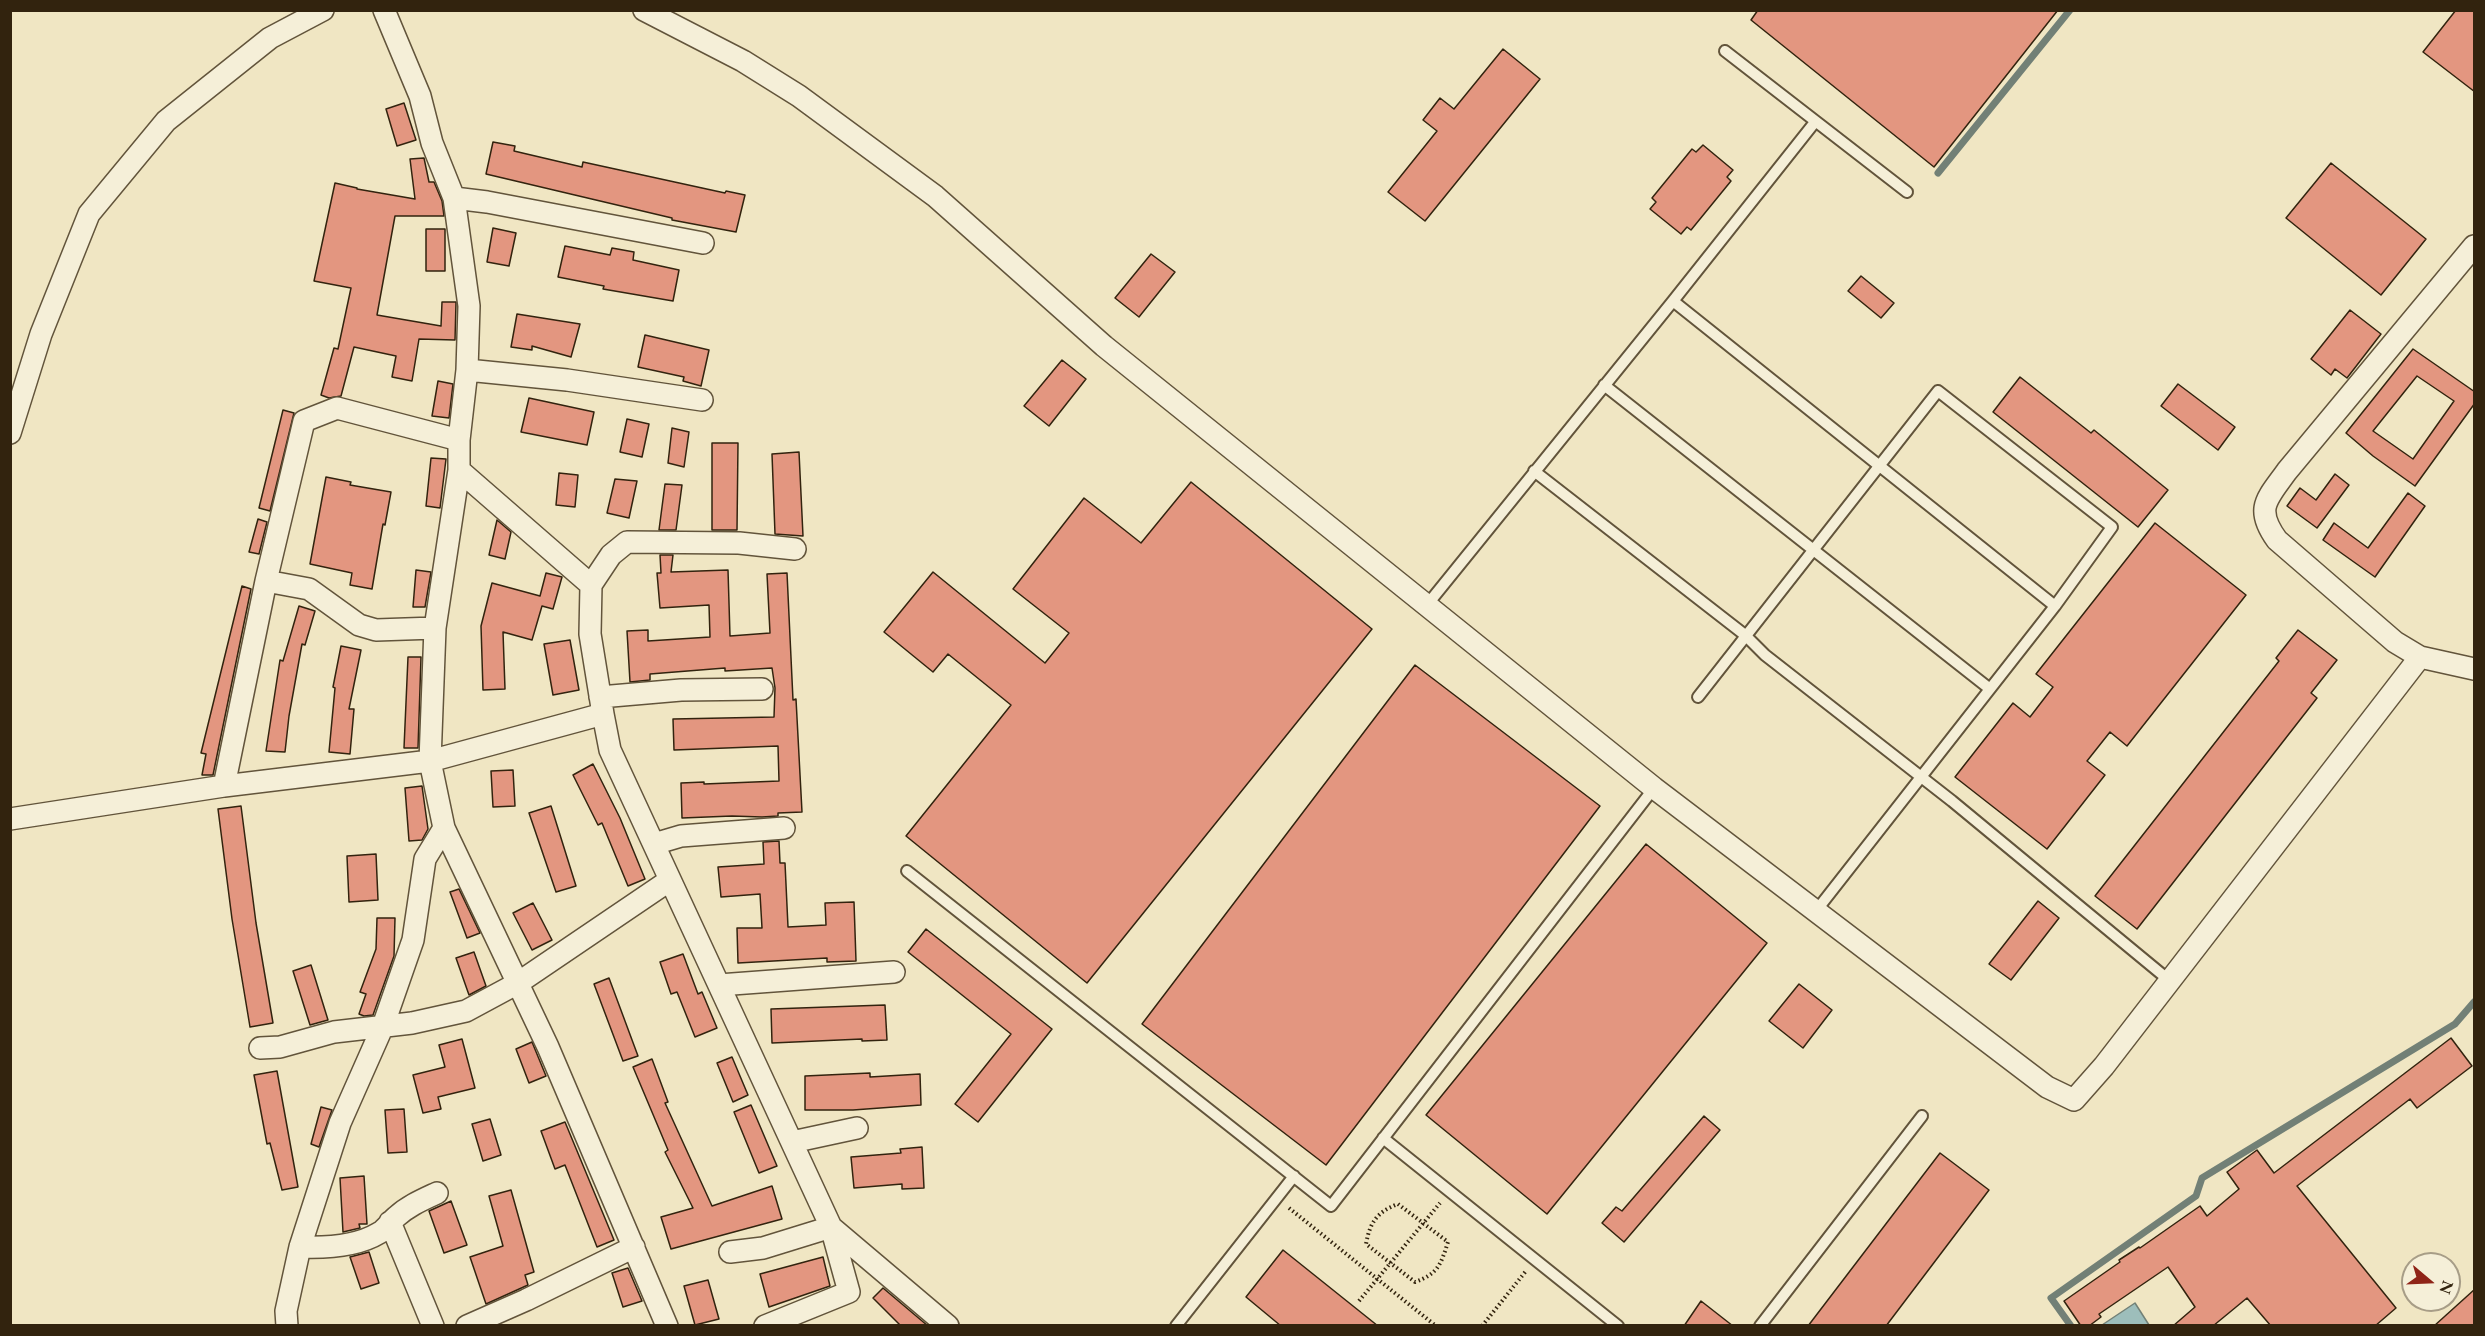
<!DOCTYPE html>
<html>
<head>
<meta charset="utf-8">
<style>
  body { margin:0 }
  #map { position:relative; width:2485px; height:1336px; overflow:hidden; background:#f0e6c3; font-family:"EB Garamond",serif }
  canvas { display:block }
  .frame { position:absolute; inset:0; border:12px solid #32230e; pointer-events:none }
  .north { position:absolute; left:2401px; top:1252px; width:60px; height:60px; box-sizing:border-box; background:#f5efd8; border:2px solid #a79d87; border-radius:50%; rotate:109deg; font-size:16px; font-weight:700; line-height:24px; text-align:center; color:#32230e }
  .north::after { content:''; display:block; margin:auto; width:21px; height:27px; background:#8f2418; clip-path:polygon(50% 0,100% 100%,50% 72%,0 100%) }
</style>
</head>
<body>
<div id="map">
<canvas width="2485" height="1336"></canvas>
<div class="frame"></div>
<div class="north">N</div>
</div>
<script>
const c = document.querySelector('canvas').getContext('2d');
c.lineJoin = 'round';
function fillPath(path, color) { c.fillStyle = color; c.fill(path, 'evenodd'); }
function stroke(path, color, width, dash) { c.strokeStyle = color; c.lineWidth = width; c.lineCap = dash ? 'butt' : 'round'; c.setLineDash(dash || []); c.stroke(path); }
const water = new Path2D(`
  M 2135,1303 L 2149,1325 L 2102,1325 Z`);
fillPath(water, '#9dbebb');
stroke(water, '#728076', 1.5);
stroke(new Path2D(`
  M 1938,173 L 2070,10
  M 2071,1326 L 2051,1298 L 2196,1196 L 2202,1178 L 2455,1024 L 2474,1002`), '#728076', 7);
const building = new Path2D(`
  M 1758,10 L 2058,10 L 1934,167 L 1751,20 Z
  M 2456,10 L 2475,10 L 2475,92 L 2423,52 Z
  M 1503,49 L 1540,79 L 1425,221 L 1388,192 L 1437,131 L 1423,120 L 1440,98 L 1454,109 Z
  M 404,103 L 416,140 L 397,146 L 386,109 Z
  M 493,142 L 515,146 L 514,151 L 582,167 L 583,162 L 725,193 L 726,191 L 745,195 L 736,232 L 672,220 L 672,218 L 486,174 Z
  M 1703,145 L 1733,170 L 1727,177 L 1731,181 L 1691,230 L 1687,227 L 1681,234 L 1650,209 L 1656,202 L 1652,198 L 1692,149 L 1696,152 Z
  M 424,158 L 429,182 L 434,182 L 442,201 L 444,216 L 395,216 L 377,315 L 441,326 L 442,302 L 456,302 L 455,340 L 419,339 L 412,381 L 392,377 L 396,356 L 354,347 L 341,396 L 329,398 L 321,395 L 334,348 L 338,349 L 351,288 L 314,281 L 335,183 L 357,188 L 357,189 L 415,199 L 410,159 Z
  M 2331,163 L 2426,239 L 2381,295 L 2286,218 Z
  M 493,228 L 516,233 L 509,266 L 487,262 Z
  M 426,229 L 445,229 L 445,271 L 426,271 Z
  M 565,246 L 610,255 L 612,248 L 634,252 L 633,260 L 679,270 L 673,301 L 603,289 L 604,286 L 558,277 Z
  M 1151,254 L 1175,272 L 1139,317 L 1115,298 Z
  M 1861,276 L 1894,303 L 1881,318 L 1848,291 Z
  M 2350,310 L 2381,334 L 2347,378 L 2335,369 L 2331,375 L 2311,359 Z
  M 517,314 L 580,324 L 571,357 L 532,346 L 532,350 L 511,347 Z
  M 645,335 L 709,350 L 701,386 L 683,381 L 684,377 L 638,367 Z
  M 2413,349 L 2475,392 L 2475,403 L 2415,486 L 2373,456 L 2346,433 ZM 2417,376 L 2454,401 L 2413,459 L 2373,431 Z
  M 1062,360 L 1086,379 L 1049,426 L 1024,406 Z
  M 2020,377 L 2091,433 L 2094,430 L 2168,490 L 2138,527 L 1993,412 Z
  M 438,381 L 453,384 L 449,418 L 432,416 Z
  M 2178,384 L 2235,427 L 2218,450 L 2161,406 Z
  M 529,398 L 594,412 L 587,445 L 521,432 Z
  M 283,410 L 294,413 L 270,511 L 259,508 Z
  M 627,419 L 649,424 L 642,457 L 620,452 Z
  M 672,428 L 689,432 L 684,467 L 668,463 Z
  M 712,443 L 738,443 L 737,530 L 712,530 Z
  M 799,452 L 803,536 L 775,534 L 772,454 Z
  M 431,458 L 446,459 L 440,508 L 426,506 Z
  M 559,473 L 578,475 L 575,507 L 556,505 Z
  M 2335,474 L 2349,485 L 2317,528 L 2287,506 L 2300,488 L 2316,500 Z
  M 326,477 L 351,482 L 350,485 L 391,492 L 385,525 L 383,524 L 372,589 L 350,585 L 352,573 L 310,564 Z
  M 615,479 L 637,481 L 629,518 L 607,513 Z
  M 1191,482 L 1372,629 L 1087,983 L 906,836 L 1011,705 L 948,654 L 933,672 L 884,632 L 933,572 L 1045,663 L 1069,633 L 1013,589 L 1084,498 L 1141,543 Z
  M 665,484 L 682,485 L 676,530 L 659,530 Z
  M 2408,493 L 2425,506 L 2375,577 L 2323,540 L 2334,523 L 2368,548 Z
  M 258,519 L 267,522 L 259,554 L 249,552 Z
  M 497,520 L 511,532 L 505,559 L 489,555 Z
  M 2155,523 L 2246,595 L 2127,746 L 2110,732 L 2087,761 L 2105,775 L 2047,849 L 1955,777 L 2013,703 L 2030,717 L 2053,687 L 2036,674 Z
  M 660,555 L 673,555 L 671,572 L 728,570 L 730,636 L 770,633 L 767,574 L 787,573 L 793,700 L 796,699 L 802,812 L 778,813 L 778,816 L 762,817 L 732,816 L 682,818 L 681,783 L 704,782 L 704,784 L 779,781 L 778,746 L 674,750 L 673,719 L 774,717 L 775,688 L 772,668 L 725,671 L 725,668 L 650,674 L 650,680 L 630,682 L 627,631 L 648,630 L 648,641 L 710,637 L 709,605 L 660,608 L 657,573 L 661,573 Z
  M 416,570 L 431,572 L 425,607 L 413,607 Z
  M 546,573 L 562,577 L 553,609 L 542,606 L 532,640 L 503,632 L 505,689 L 483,690 L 481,626 L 492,583 L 540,596 Z
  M 242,586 L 251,589 L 213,775 L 202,775 L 206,754 L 201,753 Z
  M 299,606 L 315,611 L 305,645 L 302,644 L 289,716 L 285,752 L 266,751 L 280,660 L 283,661 Z
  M 2298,630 L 2337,660 L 2311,693 L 2317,698 L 2137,929 L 2095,896 L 2279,661 L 2276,658 Z
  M 570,640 L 579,690 L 553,695 L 544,644 Z
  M 341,646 L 361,650 L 349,709 L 354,709 L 350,754 L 329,752 L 335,688 L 333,687 Z
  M 408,657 L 421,657 L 418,748 L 404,748 Z
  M 1415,665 L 1600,806 L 1326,1165 L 1142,1024 Z
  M 593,764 L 620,818 L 645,879 L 628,886 L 602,823 L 598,825 L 573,775 Z
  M 513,770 L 515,806 L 493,807 L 491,771 Z
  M 422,786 L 428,829 L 422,840 L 409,841 L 405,788 Z
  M 241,806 L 256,923 L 273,1023 L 250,1027 L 232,919 L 218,809 Z
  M 551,806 L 576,886 L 556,892 L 529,813 Z
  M 779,841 L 780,863 L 785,863 L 788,927 L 826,925 L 825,903 L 854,902 L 856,961 L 827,962 L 827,958 L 738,963 L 737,928 L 762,928 L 760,894 L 721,897 L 718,867 L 764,864 L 763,842 Z
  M 1646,844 L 1767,943 L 1547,1214 L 1426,1115 Z
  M 376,854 L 378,900 L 349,902 L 347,856 Z
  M 459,889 L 480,933 L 467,938 L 450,892 Z
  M 2038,901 L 2059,918 L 2011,980 L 1989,964 Z
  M 533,903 L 552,940 L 532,950 L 513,913 Z
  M 377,918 L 395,918 L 394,956 L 373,1015 L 364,1016 L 359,1014 L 366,994 L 360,992 L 376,949 Z
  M 926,929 L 1052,1029 L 978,1122 L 955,1104 L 1011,1034 L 908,952 Z
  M 474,952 L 486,986 L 469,995 L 456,958 Z
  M 683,954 L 698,994 L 702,992 L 717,1028 L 695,1037 L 677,992 L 671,994 L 660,962 Z
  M 311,965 L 328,1020 L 310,1025 L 293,971 Z
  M 609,978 L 638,1056 L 623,1061 L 594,984 Z
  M 1799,984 L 1832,1010 L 1803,1048 L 1769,1021 Z
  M 885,1005 L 887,1040 L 862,1041 L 862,1039 L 772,1043 L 771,1009 Z
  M 2451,1038 L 2472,1066 L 2417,1108 L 2410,1099 L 2297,1186 L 2396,1308 L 2375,1326 L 2271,1326 L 2247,1298 L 2213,1326 L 2173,1326 L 2195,1307 L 2168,1267 L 2099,1314 L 2101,1317 L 2089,1326 L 2081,1326 L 2064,1301 L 2120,1262 L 2119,1260 L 2139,1247 L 2140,1248 L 2200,1206 L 2207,1216 L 2239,1189 L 2227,1172 L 2257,1150 L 2274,1173 Z
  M 462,1039 L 475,1088 L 438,1097 L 441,1109 L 423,1113 L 413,1075 L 445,1067 L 439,1045 Z
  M 532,1042 L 546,1076 L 529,1083 L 516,1049 Z
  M 732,1057 L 748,1095 L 733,1102 L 717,1063 Z
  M 652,1059 L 668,1102 L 665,1103 L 712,1206 L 772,1186 L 782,1219 L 671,1249 L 661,1217 L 693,1208 L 665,1152 L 668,1150 L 633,1067 Z
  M 277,1071 L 298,1187 L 282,1190 L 270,1143 L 267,1144 L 254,1075 Z
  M 870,1073 L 870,1077 L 920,1074 L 921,1105 L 853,1110 L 805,1110 L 805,1076 Z
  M 751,1105 L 777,1166 L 759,1173 L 734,1112 Z
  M 321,1107 L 332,1110 L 319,1147 L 311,1144 Z
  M 404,1109 L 407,1152 L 388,1153 L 385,1110 Z
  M 1704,1116 L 1720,1130 L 1624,1242 L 1602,1223 L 1616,1207 L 1622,1211 Z
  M 490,1119 L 501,1155 L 483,1161 L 472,1124 Z
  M 565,1122 L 614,1240 L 597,1247 L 565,1165 L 555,1169 L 541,1131 Z
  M 922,1147 L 924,1188 L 902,1189 L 902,1184 L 854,1188 L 851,1157 L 901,1153 L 900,1149 Z
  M 1940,1153 L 1989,1190 L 1886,1326 L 1808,1326 Z
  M 364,1176 L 367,1224 L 359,1224 L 360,1228 L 343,1232 L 340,1178 Z
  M 511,1190 L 534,1272 L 525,1275 L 528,1285 L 486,1304 L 470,1257 L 503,1246 L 489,1196 Z
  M 451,1201 L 467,1245 L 444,1253 L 429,1211 Z
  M 1283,1250 L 1378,1326 L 1281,1326 L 1246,1297 Z
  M 369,1252 L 379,1283 L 361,1289 L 350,1257 Z
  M 823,1257 L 830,1286 L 769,1307 L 760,1274 Z
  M 628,1268 L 642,1301 L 623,1307 L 612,1273 Z
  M 708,1280 L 719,1319 L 695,1325 L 684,1286 Z
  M 883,1288 L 928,1326 L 901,1326 L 873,1298 Z
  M 2475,1289 L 2475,1326 L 2434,1326 Z
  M 1701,1301 L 1733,1326 L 1684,1326 Z`);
fillPath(building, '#e39680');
stroke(building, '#32230e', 1.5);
const lane = new Path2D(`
  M 1725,51 L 1907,192
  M 1673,301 L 2055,606
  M 1604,385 L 1990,689
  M 1534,471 L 1745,635 L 1765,655 L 1952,801 L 2170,981
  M 1427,605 L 1673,301 L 1815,122
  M 1698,697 L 1938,391 L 2112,527 L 2055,606 L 1816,911
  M 907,871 L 1331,1206 L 1654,788
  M 1383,1138 L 1618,1326
  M 1176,1326 L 1294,1176
  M 1760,1326 L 1922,1116`);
const street = new Path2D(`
  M 384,10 L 420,96 L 432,143 L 454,198 L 469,306 L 467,370 L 459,440 L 459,470 L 435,628 L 430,761 L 444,828 L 548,1047 L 667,1326
  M 644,10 L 743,61 L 799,96 L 935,196 L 1104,346 L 1654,788 L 2047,1087 L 2074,1100 L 2104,1066 L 2420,657
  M 454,198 L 487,202 L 703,243
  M 2474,246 L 2287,471 C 2267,499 2254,508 2277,540 L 2395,642 L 2420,657 L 2474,669
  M 467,370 L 567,380 L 702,400
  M 10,433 L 41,334 L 89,214 L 166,121 L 270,38 L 323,10
  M 459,470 L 591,585
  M 266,581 L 309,589 L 359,625 L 376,630 L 435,628
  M 600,697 L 681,690 L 762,689
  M 603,714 L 590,634 L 591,585 L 611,555 L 627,542 L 739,543 L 795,549
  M 224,786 L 266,581 L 304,421 L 337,408 L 459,440
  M 10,819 L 224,786 L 430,761 L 603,714 L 610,750 L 831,1227 L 849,1292 L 765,1326
  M 654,844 L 681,836 L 784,828
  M 719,985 L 894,972
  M 260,1048 L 280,1047 L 334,1032 L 412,1023 L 466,1011 L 518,983 L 670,880
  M 792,1142 L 857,1128
  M 390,1222 L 433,1326
  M 300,1247 C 325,1248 356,1247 379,1233 C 385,1230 390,1222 396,1217 C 408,1206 422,1200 437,1193
  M 730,1252 L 763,1248 L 831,1227 L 948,1326
  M 287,1326 L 286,1311 L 300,1247 L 340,1123 L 383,1026 L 413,940 L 425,859 L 444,828
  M 467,1326 L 526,1300 L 634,1247`);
stroke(lane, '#62543b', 14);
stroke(street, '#62543b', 24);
stroke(new Path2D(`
  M 1398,1204 L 1448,1242 C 1441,1264 1438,1274 1415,1282 L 1366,1244 C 1370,1222 1377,1212 1398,1204 Z
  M 1289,1208 L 1436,1326
  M 1359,1301 L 1440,1203
  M 1482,1326 L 1526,1271`), '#32230e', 4, [1.5, 3]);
stroke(lane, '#f5efd8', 10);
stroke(street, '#f5efd8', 21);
</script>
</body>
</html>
